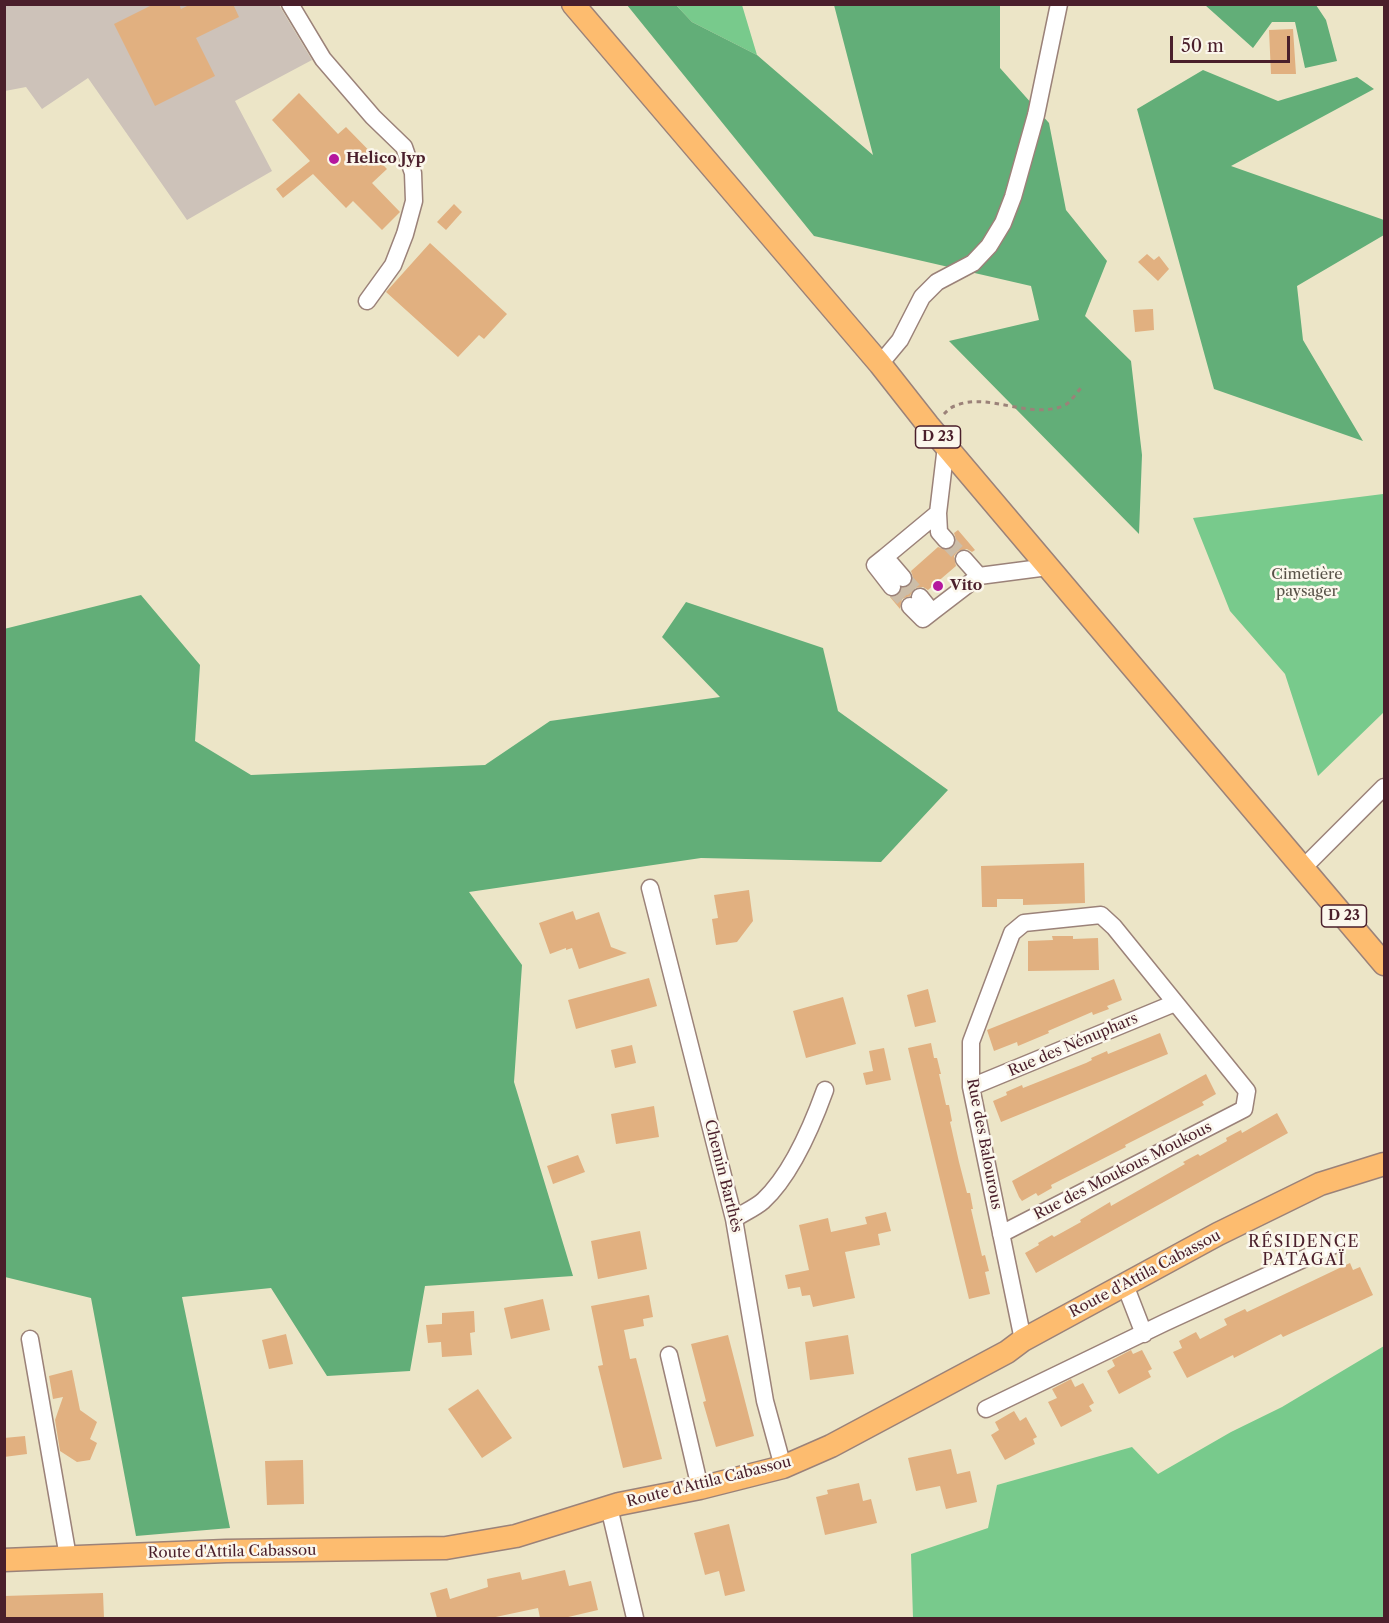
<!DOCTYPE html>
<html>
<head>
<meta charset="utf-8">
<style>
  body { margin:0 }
  #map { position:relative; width:1389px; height:1623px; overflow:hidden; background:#ece5c7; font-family:"Libre Caslon Text",serif }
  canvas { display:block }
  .frame { position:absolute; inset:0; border:6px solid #4a1f2b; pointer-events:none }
  .scale { position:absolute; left:1170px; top:36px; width:120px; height:27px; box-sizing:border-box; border:3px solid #4a1f2b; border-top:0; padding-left:8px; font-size:18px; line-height:21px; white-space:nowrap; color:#4a1f2b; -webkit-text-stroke:4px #fbf7ec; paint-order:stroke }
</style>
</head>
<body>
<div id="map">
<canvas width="1389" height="1623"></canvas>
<div class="frame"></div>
<div class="scale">50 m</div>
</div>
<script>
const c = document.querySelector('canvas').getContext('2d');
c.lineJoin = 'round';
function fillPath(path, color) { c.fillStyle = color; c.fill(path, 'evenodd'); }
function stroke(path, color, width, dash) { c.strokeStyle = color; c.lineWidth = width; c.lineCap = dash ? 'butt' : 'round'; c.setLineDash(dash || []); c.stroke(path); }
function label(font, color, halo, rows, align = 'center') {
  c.font = font + ' "Libre Caslon Text",serif'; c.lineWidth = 5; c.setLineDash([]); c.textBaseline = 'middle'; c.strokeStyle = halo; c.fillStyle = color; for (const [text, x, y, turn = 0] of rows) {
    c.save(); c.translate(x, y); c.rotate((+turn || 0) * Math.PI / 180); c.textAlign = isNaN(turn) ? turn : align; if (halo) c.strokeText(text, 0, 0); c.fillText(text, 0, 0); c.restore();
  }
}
fillPath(new Path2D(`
  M 5,5 L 279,5 L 312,60 L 235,101 L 272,171 L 187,220 L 88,78 L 42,109 L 26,87 L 5,91 Z`), '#cdc2b9');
fillPath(new Path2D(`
  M 676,5 L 742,5 L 757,55 L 692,22 Z
  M 1383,494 L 1384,712 L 1318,776 L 1285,674 L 1230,611 L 1193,518 Z
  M 1384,1346 L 1384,1618 L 913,1618 L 911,1554 L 988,1528 L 997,1485 L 1132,1447 L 1158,1474 L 1231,1432 L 1282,1407 Z`), '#78ca8c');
fillPath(new Path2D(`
  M 627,5 L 676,5 L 692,22 L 757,55 L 873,155 L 834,5 L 1000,5 L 1000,68 L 1049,123 L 1066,210 L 1107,261 L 1085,316 L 1131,361 L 1142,455 L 1139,534 L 949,341 L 1039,320 L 1031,286 L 814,236 Z
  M 1205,5 L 1316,5 L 1326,20 L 1337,61 L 1305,68 L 1295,22 L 1272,22 L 1253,48 Z
  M 1203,70 L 1278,101 L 1357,77 L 1374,89 L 1231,166 L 1384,220 L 1384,235 L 1297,286 L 1303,340 L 1363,441 L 1214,389 L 1137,109 Z
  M 141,595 L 200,665 L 195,741 L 251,775 L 485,765 L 550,721 L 720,697 L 662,637 L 686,602 L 823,648 L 838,711 L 948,790 L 881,862 L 701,858 L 469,892 L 522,965 L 514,1082 L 573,1276 L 425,1286 L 410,1371 L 327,1376 L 271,1288 L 182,1297 L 230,1528 L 136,1536 L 91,1298 L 5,1277 L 4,629 Z`), '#62ae78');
fillPath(new Path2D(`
  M 154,4 L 179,4 L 181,9 L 191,4 L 233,4 L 239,17 L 196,38 L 215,76 L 155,106 L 114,24 Z
  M 1293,29 L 1296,74 L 1271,74 L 1269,30 Z
  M 299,93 L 338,134 L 346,127 L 387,169 L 372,183 L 400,212 L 382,230 L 353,201 L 346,208 L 313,174 L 283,198 L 276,189 L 310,161 L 272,120 Z
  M 454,204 L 462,212 L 446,230 L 437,222 Z
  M 430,243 L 507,314 L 484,339 L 479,335 L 458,357 L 386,292 Z
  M 1147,254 L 1154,260 L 1159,256 L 1169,269 L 1158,281 L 1138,262 Z
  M 1153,309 L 1154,330 L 1135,332 L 1133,310 Z
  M 958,530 L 975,550 L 972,552 L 967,549 L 958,551 L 954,556 L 956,566 L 928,590 L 923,587 L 914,588 L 910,596 L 902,599 L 900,609 L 890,597 L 898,596 L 902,588 L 910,586 L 913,577 L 911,571 L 938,547 L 947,550 L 953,547 L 956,539 L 954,533 Z
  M 1084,863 L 1085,903 L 1023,905 L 1023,899 L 997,899 L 997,907 L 982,907 L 981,866 Z
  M 749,890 L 753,921 L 737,942 L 716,945 L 712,919 L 718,918 L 714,895 Z
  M 573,911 L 576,920 L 599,912 L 611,947 L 627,953 L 579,969 L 572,948 L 566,950 L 566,948 L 550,954 L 539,923 Z
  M 1052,936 L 1073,936 L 1073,939 L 1098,938 L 1099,970 L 1028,971 L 1028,941 L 1053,940 Z
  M 649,978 L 657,1006 L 576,1029 L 568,1000 Z
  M 1114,979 L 1122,1000 L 1107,1006 L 1109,1009 L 1093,1015 L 1092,1012 L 1048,1031 L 1049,1033 L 1018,1046 L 1017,1042 L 994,1051 L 987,1030 Z
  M 928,989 L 936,1022 L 915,1027 L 907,995 Z
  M 843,997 L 856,1044 L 806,1058 L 793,1011 Z
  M 1160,1033 L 1168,1054 L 1001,1122 L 993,1101 L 1007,1095 L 1006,1092 L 1022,1085 L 1023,1088 L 1086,1063 L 1092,1060 L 1091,1058 L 1107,1051 L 1108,1054 Z
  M 931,1043 L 934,1058 L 937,1058 L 941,1074 L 939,1074 L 946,1105 L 949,1105 L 952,1121 L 950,1122 L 959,1162 L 967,1193 L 970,1193 L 973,1209 L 971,1209 L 982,1256 L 985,1255 L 989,1271 L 985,1272 L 990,1294 L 969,1299 L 908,1048 Z
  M 632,1045 L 636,1063 L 615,1068 L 611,1050 Z
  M 884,1048 L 891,1080 L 866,1085 L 863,1073 L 873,1071 L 869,1051 Z
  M 1206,1074 L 1216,1094 L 1202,1102 L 1204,1105 L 1125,1145 L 1126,1147 L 1051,1185 L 1052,1188 L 1038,1196 L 1036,1193 L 1022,1201 L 1019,1197 L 1012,1181 Z
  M 654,1106 L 659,1137 L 616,1144 L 611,1114 Z
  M 1277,1113 L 1288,1133 L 1036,1273 L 1025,1253 L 1039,1245 L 1038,1243 L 1052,1235 L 1054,1237 L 1081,1222 L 1080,1220 L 1110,1202 L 1111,1206 L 1185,1164 L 1183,1162 L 1198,1154 L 1200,1156 L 1227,1141 L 1226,1138 L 1241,1130 L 1242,1133 Z
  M 578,1155 L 585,1172 L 553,1184 L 547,1166 Z
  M 886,1212 L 891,1231 L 878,1234 L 880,1245 L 845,1252 L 855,1298 L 813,1307 L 810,1295 L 802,1296 L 800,1287 L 788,1289 L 785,1275 L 809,1270 L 799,1225 L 828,1218 L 831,1232 L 867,1224 L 865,1217 Z
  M 640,1231 L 647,1269 L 598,1279 L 591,1241 Z
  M 1350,1263 L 1353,1270 L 1360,1267 L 1373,1295 L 1283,1337 L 1281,1334 L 1234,1358 L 1233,1355 L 1187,1378 L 1173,1352 L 1182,1348 L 1179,1341 L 1196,1332 L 1200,1339 L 1227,1325 L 1224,1319 L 1245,1309 L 1247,1312 Z
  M 649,1295 L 653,1317 L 643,1319 L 644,1326 L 624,1330 L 630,1359 L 636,1358 L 662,1459 L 623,1468 L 598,1366 L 603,1365 L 591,1306 Z
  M 543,1299 L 550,1330 L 511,1339 L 504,1308 Z
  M 474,1311 L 475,1332 L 470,1333 L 472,1355 L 442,1357 L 441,1342 L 428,1343 L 426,1325 L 442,1324 L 442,1313 Z
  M 286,1334 L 293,1364 L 269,1369 L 262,1340 Z
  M 728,1335 L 754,1436 L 716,1447 L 703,1402 L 706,1401 L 691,1344 Z
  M 848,1335 L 854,1374 L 810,1380 L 805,1342 Z
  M 1131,1350 L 1133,1354 L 1142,1350 L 1152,1369 L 1148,1371 L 1151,1377 L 1119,1394 L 1107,1371 L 1115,1366 L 1112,1360 Z
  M 72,1370 L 80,1410 L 97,1422 L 90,1439 L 97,1443 L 90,1460 L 77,1462 L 60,1451 L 55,1420 L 63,1397 L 53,1399 L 49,1376 Z
  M 1071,1379 L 1075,1387 L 1083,1383 L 1094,1403 L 1089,1406 L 1092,1411 L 1061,1427 L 1048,1402 L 1057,1398 L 1052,1389 Z
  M 478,1389 L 512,1438 L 482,1458 L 448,1409 Z
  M 1014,1411 L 1020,1421 L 1026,1417 L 1037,1437 L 1033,1439 L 1035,1444 L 1005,1460 L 991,1435 L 999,1430 L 995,1422 Z
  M 25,1436 L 27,1454 L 4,1457 L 4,1438 Z
  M 951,1449 L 957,1474 L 970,1471 L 977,1502 L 946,1509 L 940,1486 L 916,1491 L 908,1458 Z
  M 303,1460 L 304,1504 L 267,1505 L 265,1461 Z
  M 859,1483 L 863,1501 L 871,1499 L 877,1523 L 825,1535 L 816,1497 L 828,1494 L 827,1490 Z
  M 729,1524 L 745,1591 L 725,1596 L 719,1571 L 705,1575 L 694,1533 Z
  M 565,1570 L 569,1586 L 591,1581 L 598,1610 L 564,1618 L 540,1618 L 538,1608 L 491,1618 L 437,1618 L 430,1593 L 447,1588 L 450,1599 L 488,1587 L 487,1579 L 520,1572 L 522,1580 Z
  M 103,1593 L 104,1618 L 4,1618 L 4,1596 Z`), '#e1b080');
stroke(new Path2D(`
  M 946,540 L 964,559
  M 903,578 L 920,597
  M 892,587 L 910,606`), '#ccbda8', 16, [16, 8]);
const minor = new Path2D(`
  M 290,4 L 323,59 L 373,117 L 404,147 L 413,173 L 414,201 L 405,234 L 393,265 L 367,301
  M 880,364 L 900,340 L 922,297 L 937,282 L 973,263 L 989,246 L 1003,223 L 1013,197 L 1036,115 L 1059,4
  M 946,446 L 938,513 L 939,532 L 946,540
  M 885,557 L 875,565 L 892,587
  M 964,559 L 979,576 L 1048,567
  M 903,578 L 885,557 L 938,513
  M 920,597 L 932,612 L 979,576
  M 910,606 L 923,619 L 932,612
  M 1303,868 L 1384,787
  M 650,888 L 734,1219 L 765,1401 L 783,1467
  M 971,1087 L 1175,1003
  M 734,1219 C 743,1213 755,1208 763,1201 C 791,1175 812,1126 825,1090
  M 1001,1234 L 1244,1109 L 1247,1091 L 1114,927 L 1101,915 L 1024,923 L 1012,933 L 971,1042 L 971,1087 L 1023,1340
  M 1125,1285 L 1144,1334
  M 30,1339 L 68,1557
  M 669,1355 L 700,1488
  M 986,1409 L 1166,1322 L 1336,1244
  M 609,1507 L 635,1618`);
const major = new Path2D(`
  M 573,4 L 880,364 L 928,425 L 1384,964
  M 4,1560 L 226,1551 L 446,1548 L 516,1536 L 619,1504 L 700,1488 L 783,1467 L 831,1446 L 1007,1352 L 1023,1340 L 1218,1234 L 1320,1184 L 1384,1164`);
stroke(minor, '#9b8279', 19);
stroke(major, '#9b8279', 25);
stroke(new Path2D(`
  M 944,414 C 947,411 951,407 955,406 C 987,391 1031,421 1065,405 C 1071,402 1076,393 1081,388`), '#9b8279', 3, [4.5, 4.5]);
stroke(minor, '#fff', 16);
stroke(major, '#fdbc6f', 22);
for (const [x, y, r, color] of [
  [334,159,6,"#b5179e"],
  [938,586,6,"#b5179e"]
]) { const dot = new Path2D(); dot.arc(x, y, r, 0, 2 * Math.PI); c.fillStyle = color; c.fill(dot); stroke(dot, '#fbf7ec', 2); }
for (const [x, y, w] of [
  [938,437,45],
  [1344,916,45]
]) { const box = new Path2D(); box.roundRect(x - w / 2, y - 11, w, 22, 4.5); c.fillStyle = '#fbf7ec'; c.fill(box); stroke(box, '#4a1f2b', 1.5); }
label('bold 14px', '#4a1f2b', null, [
  ["D 23",938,437],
  ["D 23",1344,916]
]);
label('bold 15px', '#4a1f2b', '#fbf7ec', [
  ["Helico Jyp",346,159],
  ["Vito",950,586]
], 'left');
label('15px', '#585248', '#fbf7ec', [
  ["Cimetière",1307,575],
  ["paysager",1307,592]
]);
label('15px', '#4a1f2b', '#fbf7ec', [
  ["Rue des Nénuphars",1073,1045,-23],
  ["Rue des Balourous",984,1144,79],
  ["Rue des Moukous Moukous",1123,1171,-27],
  ["Chemin Barthès",723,1176,76],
  ["Route d'Attila Cabassou",1145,1274,-28],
  ["Route d'Attila Cabassou",709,1482,-14],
  ["Route d'Attila Cabassou",232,1552,-1]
]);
c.letterSpacing = '1.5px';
label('16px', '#4a1f2b', '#fbf7ec', [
  ["RÉSIDENCE",1304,1242],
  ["PATAGAÏ",1304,1260]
]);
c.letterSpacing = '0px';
</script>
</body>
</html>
